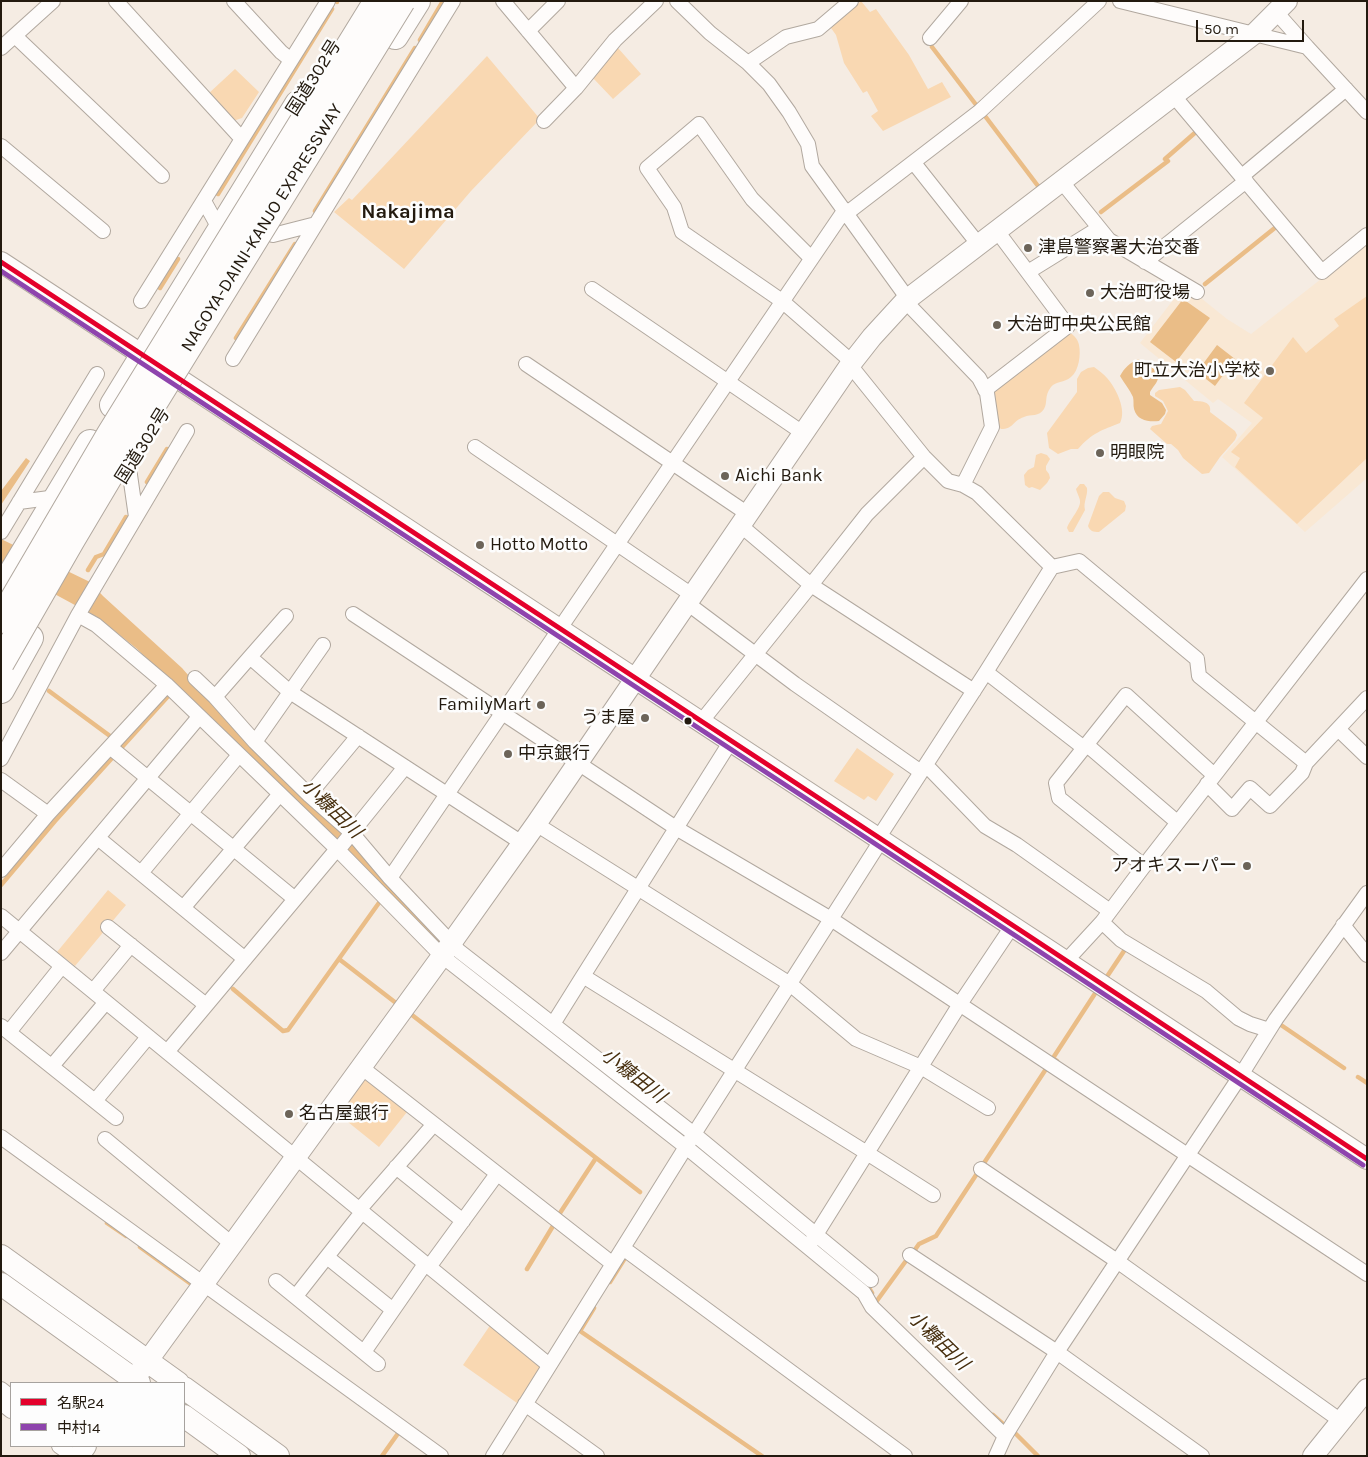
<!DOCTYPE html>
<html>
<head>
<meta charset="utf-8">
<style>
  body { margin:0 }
  #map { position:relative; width:1368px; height:1457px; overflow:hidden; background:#f5ece3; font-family:Karla,"Noto Sans JP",sans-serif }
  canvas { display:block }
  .frame { position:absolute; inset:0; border:2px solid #231a0f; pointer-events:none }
  .legend { position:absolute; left:10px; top:1382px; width:175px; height:65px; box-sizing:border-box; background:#fdfdfd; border:1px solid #a6a29e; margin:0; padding:6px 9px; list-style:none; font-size:15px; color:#231a0f }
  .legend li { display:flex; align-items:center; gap:10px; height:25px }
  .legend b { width:25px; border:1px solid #a6a29e }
  .scale { position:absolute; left:1196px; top:20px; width:108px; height:22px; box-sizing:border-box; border:2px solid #231a0f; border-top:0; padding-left:6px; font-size:15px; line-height:18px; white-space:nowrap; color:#231a0f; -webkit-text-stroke:4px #fdfdfd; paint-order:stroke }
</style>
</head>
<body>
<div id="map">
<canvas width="1368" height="1457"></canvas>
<div class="frame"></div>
<ul class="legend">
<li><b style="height:6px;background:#e4002b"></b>名駅24</li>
<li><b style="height:6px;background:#8e44ad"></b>中村14</li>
</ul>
<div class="scale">50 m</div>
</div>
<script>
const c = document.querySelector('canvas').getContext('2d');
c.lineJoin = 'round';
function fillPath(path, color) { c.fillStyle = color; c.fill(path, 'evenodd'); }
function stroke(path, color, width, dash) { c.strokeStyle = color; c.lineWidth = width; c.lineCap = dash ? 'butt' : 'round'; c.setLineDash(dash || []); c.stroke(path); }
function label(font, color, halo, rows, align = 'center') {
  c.font = font + ' Karla,"Noto Sans JP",sans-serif'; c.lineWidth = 5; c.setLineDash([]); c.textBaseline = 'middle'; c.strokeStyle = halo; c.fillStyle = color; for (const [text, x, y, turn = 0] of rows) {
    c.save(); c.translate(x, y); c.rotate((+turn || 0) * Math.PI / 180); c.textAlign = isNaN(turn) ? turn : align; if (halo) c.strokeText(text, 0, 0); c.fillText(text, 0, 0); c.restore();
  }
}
fillPath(new Path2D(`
  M 1367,242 L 1367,478 L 1305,532 L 1222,457 L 1252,423 L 1218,399 L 1213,403 L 1140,343 L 1183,287 L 1196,294 L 1227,319 L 1251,334 L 1321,279 Z`), '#f9e8d4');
fillPath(new Path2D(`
  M 861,1 L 870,12 L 876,9 L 909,55 L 928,89 L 942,82 L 951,97 L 883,131 L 871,116 L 878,111 L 867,91 L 863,93 L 844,63 L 836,35 L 831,28 Z
  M 618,48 L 641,74 L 613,99 L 593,78 Z
  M 487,56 L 540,119 L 471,191 L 404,269 L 334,212 L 349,198 L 352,200 Z
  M 235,69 L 259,92 L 242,118 L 233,121 L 208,94 Z
  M 1367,296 L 1367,458 L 1297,524 L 1235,467 L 1240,458 L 1231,452 L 1263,418 L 1244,403 L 1293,337 L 1306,353 L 1339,326 L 1334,319 Z
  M 1070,332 C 1074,336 1078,339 1079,345 C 1081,354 1079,371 1071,377 C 1064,383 1056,381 1051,387 C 1044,396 1048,402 1044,409 C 1039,417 1031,414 1024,417 C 1012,421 1014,429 1001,429 L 996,424 L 993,389 Z
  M 1094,367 C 1099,371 1104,374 1107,378 C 1116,388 1127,410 1120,423 C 1102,430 1092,433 1078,449 L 1071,449 L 1058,454 L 1049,448 L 1047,433 L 1077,392 L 1077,379 L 1081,372 L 1088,368 Z
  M 1180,387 L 1185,390 L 1194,401 C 1202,401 1212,402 1210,412 L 1235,431 L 1237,435 L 1235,440 L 1220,457 L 1209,473 L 1202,474 L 1183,458 L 1178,450 L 1171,444 L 1167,444 L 1150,429 L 1152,426 L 1161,424 L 1168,411 L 1163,401 L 1155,396 L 1155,393 L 1159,390 Z
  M 1041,453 L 1047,455 L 1050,459 L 1046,466 L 1046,470 L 1049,474 L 1050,478 L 1047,483 L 1040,490 L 1032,487 L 1029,488 L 1025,485 L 1024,475 L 1028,470 L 1034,467 L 1036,455 Z
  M 1080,484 L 1084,484 L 1087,488 C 1088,496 1083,502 1085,510 L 1073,532 L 1069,532 L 1067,528 C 1069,521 1081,508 1080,501 C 1080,498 1077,493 1076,489 Z
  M 1103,492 L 1109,492 L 1115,498 L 1124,501 L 1126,506 L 1125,511 L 1099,532 C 1093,532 1090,531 1088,526 L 1099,496 Z
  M 857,748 L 894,774 L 876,801 L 868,796 L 864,800 L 834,781 Z
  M 108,890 L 126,905 L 75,966 L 57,952 Z
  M 367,1080 L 407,1112 L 379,1147 L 338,1114 L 362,1081 Z
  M 491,1324 L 539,1363 L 539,1370 L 517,1403 L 463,1365 Z`), '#f9d8b2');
fillPath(new Path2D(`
  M 1183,299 L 1210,318 L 1176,362 L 1150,342 Z
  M 1217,345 L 1235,359 L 1215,386 L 1197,372 Z
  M 1138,359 C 1144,362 1160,370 1158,378 C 1158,382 1152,388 1150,392 L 1150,395 L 1162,403 L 1166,410 L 1165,414 L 1159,421 C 1149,422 1137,421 1134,409 C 1133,405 1134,401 1133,397 C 1130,390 1124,383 1120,376 C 1124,368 1130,363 1138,359 Z
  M 26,458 L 30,461 L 1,505 L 1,491 Z
  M 1,539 L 90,582 L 103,596 L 182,668 L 222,714 L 353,841 L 446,944 L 442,949 L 384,891 L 346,848 L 136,648 L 97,617 L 1,565 Z`), '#eabd87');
stroke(new Path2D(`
  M 337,2 L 337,1
  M 420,40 L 443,1
  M 932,47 L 977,106 L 974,109
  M 985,116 L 1038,186
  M 218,194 L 332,9
  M 315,211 L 415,48
  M 1101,212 L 1168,161 L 1165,159 L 1197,131
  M 1205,284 L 1276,227
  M 160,288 L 178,259
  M 236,338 L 295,244
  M 147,482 L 167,449
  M 88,570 L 96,557 L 104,554 L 126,517
  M 49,691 L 110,736
  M 1,885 L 55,821 L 171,693
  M 450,953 L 689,1139
  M 339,959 L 396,1003
  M 1108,975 L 1126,948
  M 233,989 L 283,1031 L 288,1030 L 381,900
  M 412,1015 L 640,1192
  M 1281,1025 L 1344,1068
  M 1057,1061 L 1053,1058 L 1096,992
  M 1358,1077 L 1367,1083
  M 984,1163 L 1046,1069
  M 770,1205 L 869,1288 L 872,1293
  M 560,1213 L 596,1158
  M 107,1223 L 126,1236
  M 140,1247 L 191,1284
  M 916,1252 L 914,1251 L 919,1244 L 936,1236 L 978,1172
  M 527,1269 L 553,1226
  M 610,1282 L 625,1258
  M 876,1302 L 908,1258
  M 594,1308 L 580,1331 L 762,1456
  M 993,1415 L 1003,1424
  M 1016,1434 L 1038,1456
  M 382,1456 L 399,1432`), '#eabd87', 4.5);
const street = new Path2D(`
  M 116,1 L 242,139
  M 234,1 L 281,52 L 291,60
  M 503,1 L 576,88
  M 677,1 L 710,33 L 748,63 L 769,84 L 789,112 L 808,144 L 812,166 L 908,299
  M 1120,1 L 1307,47 L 1367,112
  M 1276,12 L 1307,47
  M 528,31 L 558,1
  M 15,36 L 162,176
  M 930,38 L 961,1
  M 1,48 L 53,1
  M 748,63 L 786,37 L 818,29 L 851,1
  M 1173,95 L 1322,272 L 1367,235
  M 544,121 L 576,88 L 615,40 L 656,1
  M 1,146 L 103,231
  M 914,163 L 979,245
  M 1242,176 L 1346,89
  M 1062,182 L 1109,240 L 1197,292
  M 204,201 L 220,230
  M 273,235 L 316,224
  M 811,258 L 752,199 L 699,124 L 647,168 L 674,207 L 682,232 L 782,301 L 852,362
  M 1145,262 L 1246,181
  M 1028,272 L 1099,228
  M 592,289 L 803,433
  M 141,301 L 328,1
  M 905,301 L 979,378 L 987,393 L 992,427 L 963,485
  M 233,359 L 453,1
  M 526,364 L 748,514
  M 850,365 L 924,457 L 948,481 L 963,485 L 977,493 L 1052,567 L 986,672 L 879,837
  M 985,390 L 1068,326 L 997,231
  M 475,447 L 692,595
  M 129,468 L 136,517
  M 19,502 L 57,497
  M 740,525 L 811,585 L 974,691
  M 1,532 L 97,374
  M 1052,567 L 1079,561 L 1197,659 L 1199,676 L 1306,763 L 1367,698
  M 687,603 L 795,684 L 921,772
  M 353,614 L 676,828 L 831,919 L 1367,1274
  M 78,615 L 96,625 L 167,685 L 337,849 L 442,956 L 686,1147 L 864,1293 L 872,1307 L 1005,1436
  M 286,616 L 250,657 L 290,692 L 522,843
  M 250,657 L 215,697 L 255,742 L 309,795 L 352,833 L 390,878 L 459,951 L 694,1134 L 871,1280
  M 986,672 L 1084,748
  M 195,678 L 215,697
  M 701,722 L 811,585 L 867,514 L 924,457
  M 1338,729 L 1367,757
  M 731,741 L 583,976 L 867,1153 L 960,1004 L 1013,925
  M 255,742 L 323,645
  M 1087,745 L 1177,822
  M 110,747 L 295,899
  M 1,759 L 78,615 L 187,431
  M 926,765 L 985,826 L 1017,845 L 1110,911
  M 1,780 L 48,814
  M 1207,784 L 1232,809 L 1250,788 L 1270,806 L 1302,773 L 1306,763
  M 309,795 L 358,736
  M 536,824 L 790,984 L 856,1039 L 921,1067 L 988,1108
  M 98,838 L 245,959
  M 338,850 L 405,767
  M 1144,866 L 1059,798 L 1056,783 L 1126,695 L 1214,775
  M 1,870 L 48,814 L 167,685
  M 141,873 L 239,755
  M 390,878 L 844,211 L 851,210 L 980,111 L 1099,1
  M 183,908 L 280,794
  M 1,916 L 549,1365
  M 1102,922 L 1121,940 L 1206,991 L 1238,1018 L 1250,1024 L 1269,1030
  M 1343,925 L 1367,955
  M 108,927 L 206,1005
  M 1,953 L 199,717
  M 1067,960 L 1102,922 L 1144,866 L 1367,579
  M 93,991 L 131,945
  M 553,1024 L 583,976
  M 1,1026 L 116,1118
  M 9,1032 L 62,966
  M 167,1052 L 337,849
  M 52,1066 L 106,1002
  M 361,1067 L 613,1264
  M 95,1101 L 148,1037
  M 1,1137 L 441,1456
  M 105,1139 L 232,1244
  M 396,1167 L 463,1221
  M 981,1169 L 1117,1261 L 1341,1421
  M 359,1210 L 434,1124
  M 812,1241 L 867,1153 L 933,1195
  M 623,1248 L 905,1456
  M 910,1255 L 1057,1352 L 1202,1456
  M 327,1257 L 393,1310
  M 429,1267 L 497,1174
  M 276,1281 L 378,1364
  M 296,1296 L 362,1212
  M 364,1352 L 425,1264
  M 1,1389 L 11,1397
  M 1,1403 L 11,1411
  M 525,1404 L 597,1456
  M 59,1446 L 73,1456
  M 493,1456 L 694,1134 L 882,839
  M 996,1456 L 1005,1436 L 1057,1352 L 1241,1075 L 1276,1019 L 1367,893`);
const secondary = new Path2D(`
  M 1,262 C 455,563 913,857 1367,1159
  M 138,1374 L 442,956 L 536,824 L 850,365 L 872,337 L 905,301 L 1254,34 L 1287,1
  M 79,1456 L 86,1446
  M 1313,1456 L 1367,1389`);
const primary = new Path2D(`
  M 1,1256 L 178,1383
  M 1,1284 L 139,1383
  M 184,1388 L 278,1456
  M 184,1416 L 239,1456`);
const highway = new Path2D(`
  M 395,36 L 417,1
  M 113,405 L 298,104
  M 1,591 L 90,443
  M 1,690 L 30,638`);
stroke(street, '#b1a89f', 16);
stroke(secondary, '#b1a89f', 22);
stroke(primary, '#b1a89f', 24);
stroke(highway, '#b1a89f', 28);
stroke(street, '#fefcfb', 14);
stroke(secondary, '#fefcfb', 20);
stroke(primary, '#fefcfb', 22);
stroke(highway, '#fefcfb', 26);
const highwayBridge = new Path2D(`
  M 1,620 L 110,434 L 377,1
  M 1,663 L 71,541 L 128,445 L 402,1`);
stroke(highwayBridge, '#b1a89f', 28, []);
stroke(highwayBridge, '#fefcfb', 26);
stroke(new Path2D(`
  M 1,262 L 1026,934 L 1367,1159`), '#e4002b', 5);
stroke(new Path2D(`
  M 1,271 L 1022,940 L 1363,1165`), '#8e44ad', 5);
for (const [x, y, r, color] of [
  [1028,248,5,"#6c6459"],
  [1090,293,5,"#6c6459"],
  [997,325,5,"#6c6459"],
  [1270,371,5,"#6c6459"],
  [1100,453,5,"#6c6459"],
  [725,476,5,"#6c6459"],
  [480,545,5,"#6c6459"],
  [541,705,5,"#6c6459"],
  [645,718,5,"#6c6459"],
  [688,721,4.5,"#231a0f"],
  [508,754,5,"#6c6459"],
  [1247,866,5,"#6c6459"],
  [289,1114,5,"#6c6459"]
]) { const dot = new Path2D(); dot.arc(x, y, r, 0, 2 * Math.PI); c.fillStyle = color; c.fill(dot); stroke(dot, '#fdfdfd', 2); }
label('18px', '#231a0f', '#fdfdfd', [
  ["国道302号",314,78,-58],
  ["NAGOYA-DAINI-KANJO EXPRESSWAY",262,228,-58],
  ["国道302号",143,446,-58]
]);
label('18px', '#231a0f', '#fdfdfd', [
  ["津島警察署大治交番",1038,248],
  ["大治町役場",1100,293],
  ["大治町中央公民館",1007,325],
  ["町立大治小学校",1260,371,"right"],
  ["明眼院",1110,453],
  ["Aichi Bank",735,476],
  ["Hotto Motto",490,545],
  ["FamilyMart",531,705,"right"],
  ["うま屋",635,718,"right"],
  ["中京銀行",518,754],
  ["アオキスーパー",1237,866,"right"],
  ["名古屋銀行",299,1114]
], 'left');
label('italic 19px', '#472f0f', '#fdfdfd', [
  ["小糠田川",331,809,44],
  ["小糠田川",633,1076,38],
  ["小糠田川",938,1341,44]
]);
label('bold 20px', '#231a0f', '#fdfdfd', [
  ["Nakajima",408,212]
]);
</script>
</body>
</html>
